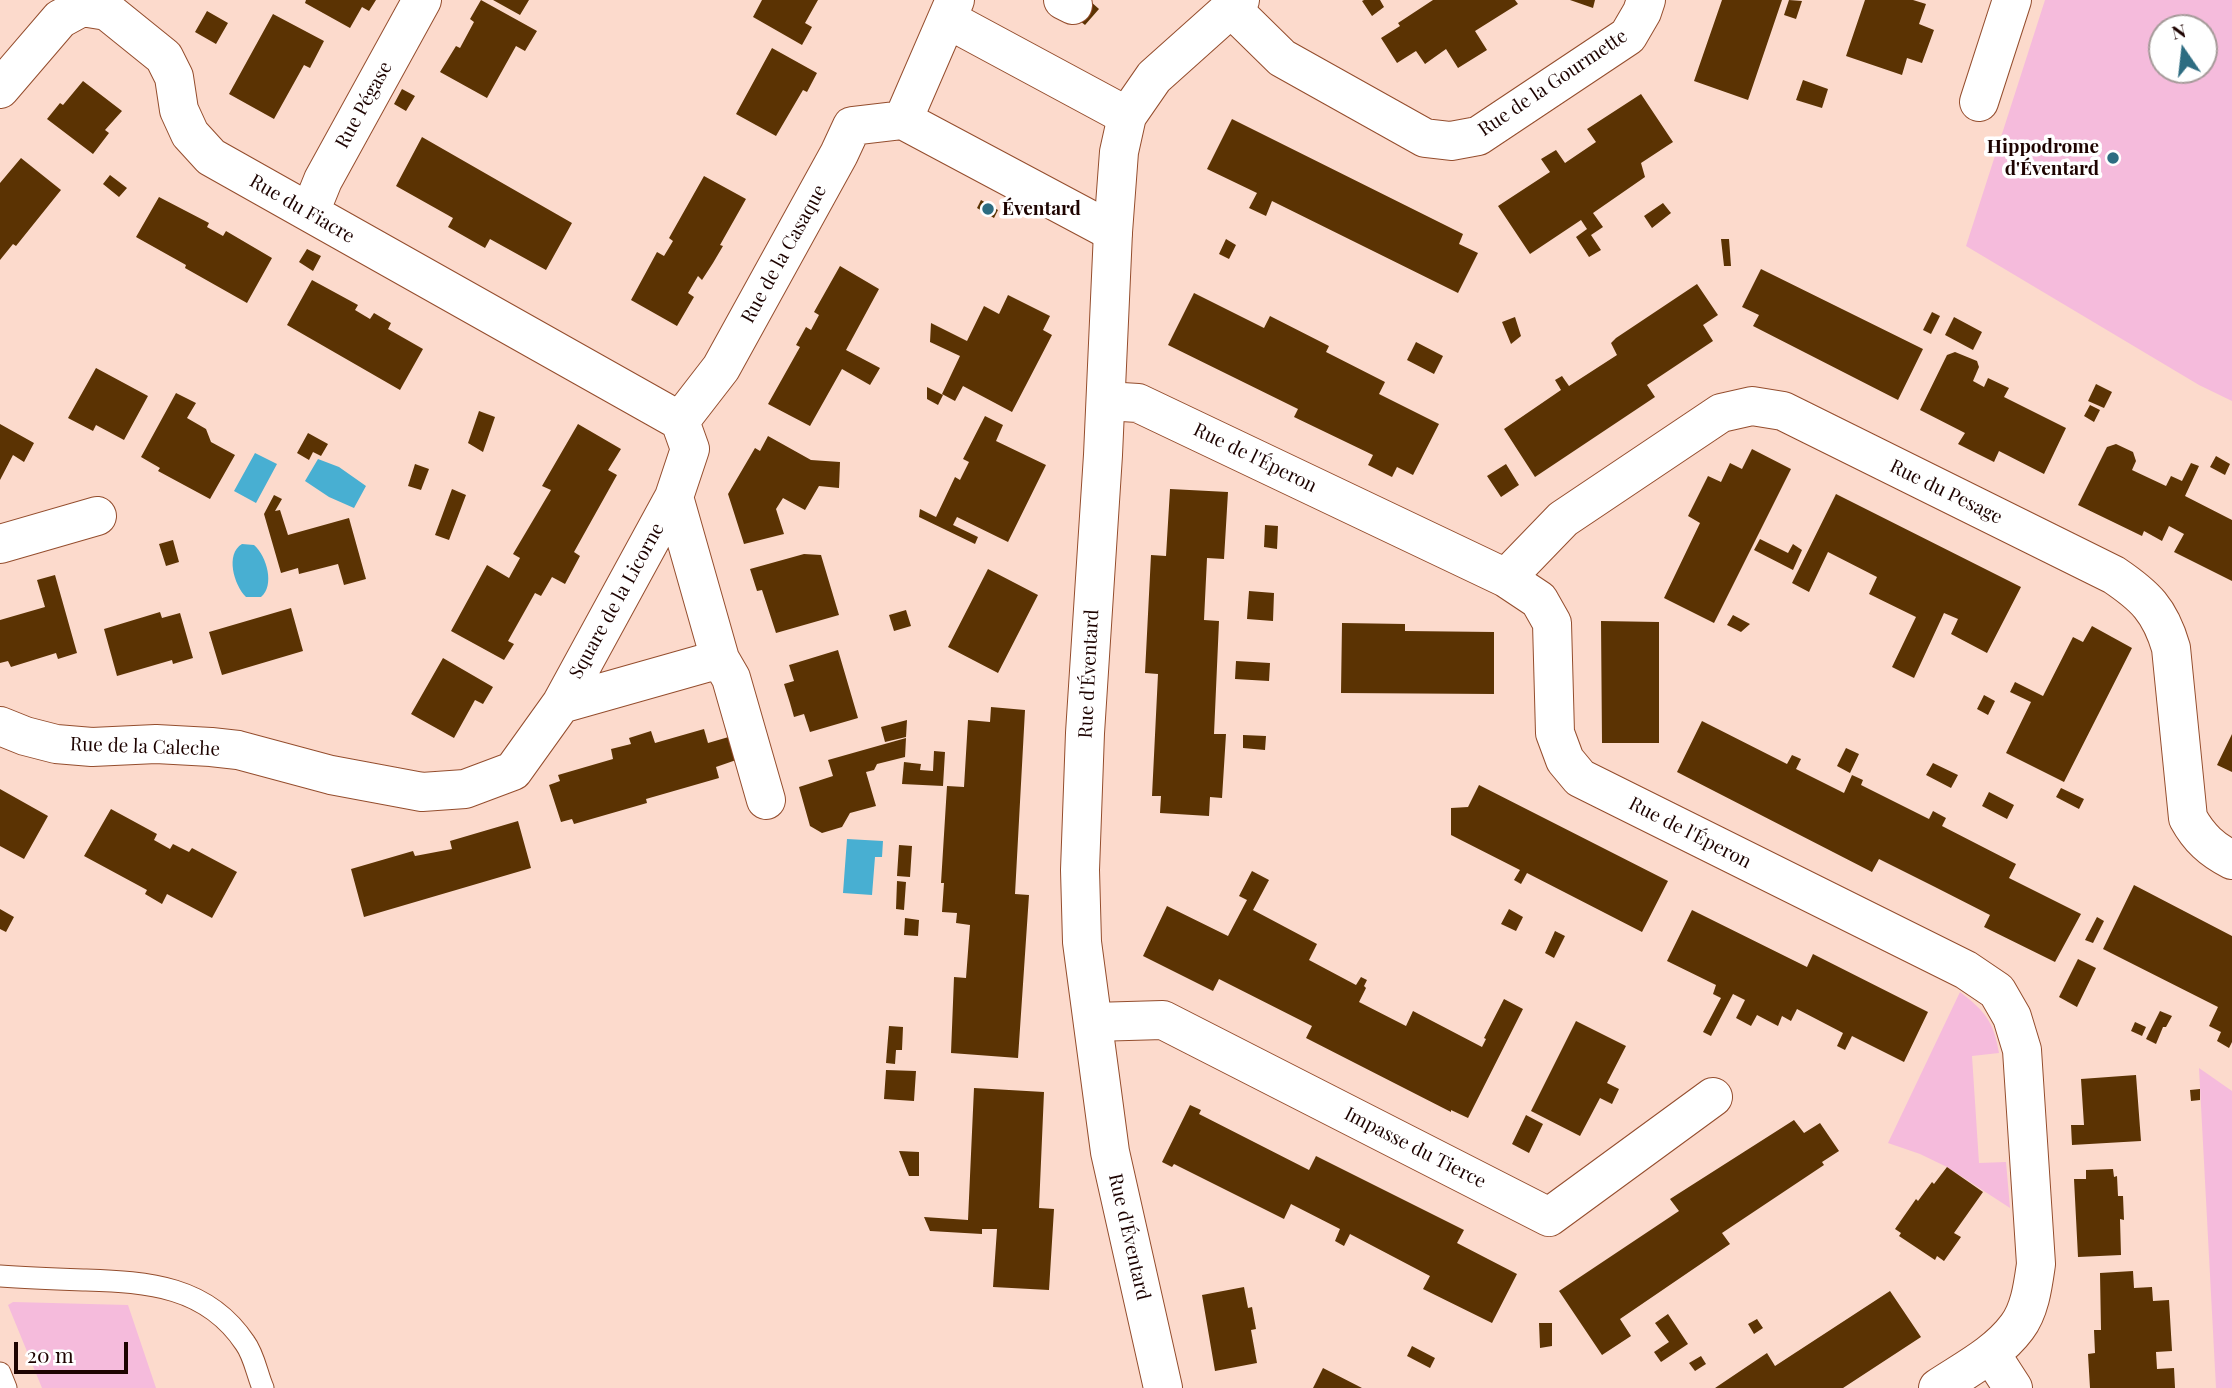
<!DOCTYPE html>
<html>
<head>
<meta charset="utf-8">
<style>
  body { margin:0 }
  #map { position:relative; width:2232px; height:1388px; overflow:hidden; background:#fcdacc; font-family:"Playfair Display",serif }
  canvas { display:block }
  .north { position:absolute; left:2148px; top:14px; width:70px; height:70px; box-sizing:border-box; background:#fff; border:2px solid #a59a99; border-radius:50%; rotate:346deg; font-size:19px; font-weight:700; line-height:28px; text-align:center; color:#1d0300 }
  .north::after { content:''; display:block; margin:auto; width:24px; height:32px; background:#2d6c81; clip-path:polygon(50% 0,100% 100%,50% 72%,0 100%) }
  .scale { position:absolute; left:14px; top:1342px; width:114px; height:32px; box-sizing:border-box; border:4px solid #1d0300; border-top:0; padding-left:9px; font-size:21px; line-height:24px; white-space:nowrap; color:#1d0300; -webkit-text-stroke:5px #fff; paint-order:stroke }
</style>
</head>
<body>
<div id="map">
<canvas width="2232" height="1388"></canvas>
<div class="north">N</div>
<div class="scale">20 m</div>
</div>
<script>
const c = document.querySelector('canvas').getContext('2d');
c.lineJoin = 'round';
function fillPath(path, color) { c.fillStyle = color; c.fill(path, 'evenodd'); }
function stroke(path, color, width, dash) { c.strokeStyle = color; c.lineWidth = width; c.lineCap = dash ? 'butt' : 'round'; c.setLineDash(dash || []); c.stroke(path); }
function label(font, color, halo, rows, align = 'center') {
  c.font = font + ' "Playfair Display",serif'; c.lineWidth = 7; c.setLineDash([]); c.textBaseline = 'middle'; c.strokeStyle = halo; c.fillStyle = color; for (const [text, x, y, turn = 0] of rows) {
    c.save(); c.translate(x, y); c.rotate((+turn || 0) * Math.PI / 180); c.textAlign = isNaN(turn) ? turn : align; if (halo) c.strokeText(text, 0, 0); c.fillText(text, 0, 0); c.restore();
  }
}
fillPath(new Path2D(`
  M 2045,0 L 2232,0 L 2232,401 L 2199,385 L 1966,246 ZM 2162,28 L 2204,28 L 2204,70 L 2162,70 Z
  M 1960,992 C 1985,1011 1994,1022 1999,1053 L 1972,1056 L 1979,1163 L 2006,1162 L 2010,1208 L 1947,1167 L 1920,1154 L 1888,1143 Z
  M 2199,1068 L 2232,1091 L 2232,1388 L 2216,1388 Z
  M 13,1302 L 128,1305 L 156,1388 L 42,1388 L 8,1305 Z`), '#f5bbdc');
fillPath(new Path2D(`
  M 255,453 L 277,464 L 256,503 L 234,491 Z
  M 318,459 L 339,467 L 366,486 L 354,508 L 329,497 L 305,481 Z
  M 242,544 L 254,545 C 267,556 275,586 261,597 L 246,597 C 234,585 225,554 242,544 Z
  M 847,839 L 883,841 L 882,857 L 875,857 L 872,895 L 843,893 Z`), '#48afd2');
fillPath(new Path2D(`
  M 306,0 L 376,0 L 369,11 L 362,7 L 350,28 L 305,3 Z
  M 481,0 L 537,31 L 525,51 L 516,46 L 487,98 L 440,72 L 456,46 L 460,48 L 474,22 L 470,19 Z
  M 493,0 L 529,0 L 520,15 Z
  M 762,0 L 818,0 L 805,23 L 812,27 L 802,45 L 753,17 Z
  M 1364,0 L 1380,0 L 1384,7 L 1372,16 L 1362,1 Z
  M 1433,0 L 1515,0 L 1518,4 L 1475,31 L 1487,50 L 1458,68 L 1446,49 L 1425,64 L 1416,51 L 1397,63 L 1381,38 L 1400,26 L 1398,23 Z
  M 1570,0 L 1595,0 L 1593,8 Z
  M 1722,0 L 1782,0 L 1748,100 L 1694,81 Z
  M 1789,0 L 1802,1 L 1796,19 L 1784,15 Z
  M 1865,0 L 1913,0 L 1926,4 L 1919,24 L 1934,30 L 1922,63 L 1907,58 L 1902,75 L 1846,56 Z
  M 1090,1 L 1099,9 L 1085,25 L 1075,17 Z
  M 207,11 L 228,23 L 216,44 L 195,32 Z
  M 273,14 L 324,41 L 310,68 L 304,65 L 274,119 L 229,94 Z
  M 772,48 L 817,73 L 807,92 L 803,90 L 776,136 L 736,114 Z
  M 1803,80 L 1828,89 L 1822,108 L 1796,100 Z
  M 83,81 L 122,111 L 105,130 L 109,133 L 93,154 L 47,119 L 60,103 L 63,105 Z
  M 402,89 L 415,96 L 406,111 L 394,104 Z
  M 1641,94 L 1673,142 L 1641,163 L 1645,177 L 1593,213 L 1603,227 L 1591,235 L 1601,250 L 1589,257 L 1576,237 L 1587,229 L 1581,220 L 1530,254 L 1498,206 L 1550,172 L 1541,159 L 1556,150 L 1565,163 L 1596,142 L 1587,129 Z
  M 1232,119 L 1463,234 L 1459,244 L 1478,253 L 1458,293 L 1272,201 L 1266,216 L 1249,208 L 1257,193 L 1207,169 Z
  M 422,137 L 572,223 L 546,270 L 490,239 L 485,248 L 448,227 L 453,218 L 396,186 Z
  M 21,158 L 61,190 L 16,246 L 13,244 L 0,260 L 0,183 Z
  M 110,175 L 127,188 L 119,197 L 103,184 Z
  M 704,176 L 746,199 L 720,245 L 723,246 L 713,263 L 702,280 L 698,276 L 688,293 L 694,297 L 677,326 L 631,300 L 657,252 L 664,256 L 673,241 L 669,238 Z
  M 159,197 L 209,223 L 207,227 L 223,236 L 226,231 L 272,258 L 247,303 L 185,268 L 186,265 L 136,237 Z
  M 981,200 L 998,210 L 994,218 L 977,208 Z
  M 1663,203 L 1671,213 L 1652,228 L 1644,216 Z
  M 1226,239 L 1236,245 L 1229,259 L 1219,254 Z
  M 1721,239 L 1729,239 L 1731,266 L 1724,266 Z
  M 307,249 L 321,256 L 313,271 L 299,262 Z
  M 840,266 L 879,289 L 846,350 L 880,368 L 870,385 L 842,369 L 810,426 L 768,404 L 800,347 L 796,345 L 806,327 L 811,330 L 819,315 L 814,312 Z
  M 1761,269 L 1923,349 L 1898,400 L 1753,326 L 1759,315 L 1742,307 Z
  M 312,280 L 358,305 L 355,310 L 370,319 L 374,313 L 391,323 L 388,329 L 423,349 L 400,390 L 287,325 Z
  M 1697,284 L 1718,315 L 1703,325 L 1713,341 L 1647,385 L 1655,397 L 1535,477 L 1504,429 L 1561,390 L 1555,380 L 1562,376 L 1569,386 L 1617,355 L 1611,343 L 1616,338 Z
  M 1194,293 L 1264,328 L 1270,316 L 1329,346 L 1326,352 L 1385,382 L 1379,394 L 1439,424 L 1413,475 L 1397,467 L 1392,477 L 1368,465 L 1373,455 L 1294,417 L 1298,409 L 1168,345 Z
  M 1008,295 L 1050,316 L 1043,330 L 1052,335 L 1012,412 L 963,386 L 955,401 L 942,394 L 960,356 L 930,342 L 931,323 L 967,341 L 984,306 L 999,314 Z
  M 1932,312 L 1940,316 L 1931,334 L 1923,330 Z
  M 1515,317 L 1521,336 L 1511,344 L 1502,322 Z
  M 1954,317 L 1982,332 L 1973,350 L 1945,335 Z
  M 1416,342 L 1443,356 L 1434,374 L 1407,360 Z
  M 1955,352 L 1977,361 L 1979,367 L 1973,381 L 1984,387 L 1988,378 L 2009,388 L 2004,397 L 2066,428 L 2044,474 L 1999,451 L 1994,462 L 1958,444 L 1965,433 L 1920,410 L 1947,355 Z
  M 96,368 L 148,396 L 124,440 L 96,425 L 93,431 L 68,418 Z
  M 2096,384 L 2112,392 L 2104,408 L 2088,401 Z
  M 927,387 L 943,395 L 938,405 L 927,399 Z
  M 176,393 L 196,403 L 187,418 L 206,429 L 211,442 L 235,455 L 210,499 L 158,471 L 160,468 L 141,457 Z
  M 2090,405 L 2100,410 L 2094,422 L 2084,416 Z
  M 479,411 L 495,417 L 483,452 L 468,443 Z
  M 985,416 L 1003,425 L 996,441 L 1046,465 L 1008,542 L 957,517 L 953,525 L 978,537 L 975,544 L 919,517 L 920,509 L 936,517 L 955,477 L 960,480 L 969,462 L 963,459 Z
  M 0,424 L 34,443 L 24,462 L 13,455 L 0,480 Z
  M 578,424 L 621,449 L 608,470 L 617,475 L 574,552 L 580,556 L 565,584 L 552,577 L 541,596 L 535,593 L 508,641 L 514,644 L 504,660 L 451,631 L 487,565 L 509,578 L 520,558 L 513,554 L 551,490 L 542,486 Z
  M 308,433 L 328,444 L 321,456 L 313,452 L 309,460 L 297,453 Z
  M 768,436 L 811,460 L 840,462 L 839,488 L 819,486 L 805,510 L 783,498 L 776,509 L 784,534 L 744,544 L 728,494 L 755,448 L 760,451 Z
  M 2116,444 L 2133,452 L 2136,461 L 2132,470 L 2166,486 L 2171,476 L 2182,481 L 2191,463 L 2199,466 L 2185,496 L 2232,520 L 2232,581 L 2174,552 L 2184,534 L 2169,526 L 2162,541 L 2144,531 L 2142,536 L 2078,505 L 2107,447 Z
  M 1752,449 L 1791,469 L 1714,623 L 1664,598 L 1700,523 L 1688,516 L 1708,476 L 1721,482 L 1730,463 L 1742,469 Z
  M 2216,456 L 2230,464 L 2225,475 L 2210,467 Z
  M 415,464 L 429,469 L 421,490 L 408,486 Z
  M 1506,464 L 1519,485 L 1501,497 L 1487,476 Z
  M 452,489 L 466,495 L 449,540 L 435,535 Z
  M 1170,489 L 1228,492 L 1224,559 L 1207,558 L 1204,620 L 1219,621 L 1214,734 L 1226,734 L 1222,798 L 1210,797 L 1209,816 L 1160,813 L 1161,796 L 1152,796 L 1158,674 L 1145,673 L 1151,555 L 1166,556 Z
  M 1836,494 L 2021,587 L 1987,653 L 1951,634 L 1958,619 L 1944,613 L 1914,678 L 1892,667 L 1916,617 L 1869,594 L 1877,577 L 1828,552 L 1809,592 L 1792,583 Z
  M 274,495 L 282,499 L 275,511 L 280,510 L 288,535 L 349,518 L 366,579 L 344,585 L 338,564 L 299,574 L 298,568 L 281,573 L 264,514 Z
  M 1265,525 L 1278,526 L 1277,549 L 1264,547 Z
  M 1760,539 L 1788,553 L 1793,544 L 1802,550 L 1793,570 L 1754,550 Z
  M 173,540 L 179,562 L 166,566 L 159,544 Z
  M 804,554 L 821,555 L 839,615 L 776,633 L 762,590 L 757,591 L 750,569 Z
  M 988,569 L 1038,595 L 998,673 L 948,647 Z
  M 55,575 L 77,653 L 58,659 L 56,653 L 11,667 L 8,661 L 0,663 L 0,620 L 45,607 L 37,580 Z
  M 1249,591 L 1274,593 L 1273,621 L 1247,619 Z
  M 291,608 L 303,651 L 222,675 L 209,632 Z
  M 906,610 L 911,626 L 894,631 L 889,615 Z
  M 160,612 L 162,618 L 180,613 L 193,658 L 173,664 L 172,660 L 117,676 L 104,629 Z
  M 1733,615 L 1750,624 L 1741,632 L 1727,625 Z
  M 1601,621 L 1659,622 L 1659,743 L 1602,743 Z
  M 1342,623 L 1405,624 L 1405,631 L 1494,632 L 1494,694 L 1341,693 Z
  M 2092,626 L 2132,648 L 2064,782 L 2006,753 L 2031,702 L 2010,692 L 2015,682 L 2043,696 L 2073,637 L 2083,642 Z
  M 838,650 L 858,718 L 810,732 L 804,714 L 794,717 L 790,703 L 784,684 L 794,681 L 789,665 Z
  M 443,658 L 493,687 L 483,704 L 475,700 L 454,738 L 411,714 Z
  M 1236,661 L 1270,663 L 1269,681 L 1235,679 Z
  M 1984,695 L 1995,701 L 1988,715 L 1977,709 Z
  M 991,707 L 1025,710 L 1015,894 L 1029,895 L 1018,1058 L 951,1053 L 954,977 L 966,978 L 970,925 L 956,923 L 957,913 L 942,912 L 944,883 L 941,883 L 947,786 L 964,787 L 968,720 L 990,722 Z
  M 907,720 L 906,737 L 885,742 L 881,727 Z
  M 1702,721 L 1787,764 L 1792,755 L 1801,759 L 1796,769 L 1844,793 L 1852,775 L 1863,780 L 1861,785 L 1929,819 L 1933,811 L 1946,818 L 1942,826 L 2016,864 L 2009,878 L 2081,914 L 2055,962 L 1984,927 L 1990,915 L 1935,887 L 1879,859 L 1872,872 L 1677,772 Z
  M 704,729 L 708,743 L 732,736 L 739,759 L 716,767 L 719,778 L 646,799 L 647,803 L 574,824 L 572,819 L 561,822 L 549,785 L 560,781 L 558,775 L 613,759 L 611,749 L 631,744 L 629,738 L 651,731 L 655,743 Z
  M 2232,734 L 2232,772 L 2217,765 Z
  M 1243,735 L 1266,736 L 1265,750 L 1243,748 Z
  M 906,738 L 905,757 L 877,764 L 874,770 L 866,772 L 876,806 L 850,813 L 842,827 L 822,833 L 810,826 L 799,787 L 833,776 L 828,760 Z
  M 1846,748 L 1859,754 L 1850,773 L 1837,766 Z
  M 934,751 L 945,752 L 943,786 L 902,784 L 904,762 L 921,764 L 920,770 L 933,771 Z
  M 1933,763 L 1958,775 L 1951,788 L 1926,775 Z
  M 1479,785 L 1668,881 L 1642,932 L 1527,873 L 1521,884 L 1514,880 L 1520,870 L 1451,835 L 1451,808 L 1468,807 Z
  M 2061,788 L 2084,799 L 2079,809 L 2056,797 Z
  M 0,789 L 48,816 L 24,859 L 0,846 Z
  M 1989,792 L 2014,805 L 2007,819 L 1982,806 Z
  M 111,809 L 157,834 L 154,840 L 170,849 L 173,844 L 189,852 L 192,848 L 237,872 L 212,918 L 167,894 L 162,904 L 145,894 L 147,890 L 84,856 Z
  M 518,821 L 531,868 L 364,917 L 351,869 L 413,851 L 415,856 L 452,849 L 450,841 Z
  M 899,845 L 912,846 L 910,877 L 897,876 Z
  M 1252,871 L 1269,880 L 1253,910 L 1317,944 L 1309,960 L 1356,985 L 1361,977 L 1367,980 L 1364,986 L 1366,988 L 1359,1002 L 1406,1026 L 1413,1011 L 1482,1047 L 1486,1039 L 1484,1038 L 1504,999 L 1523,1009 L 1468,1118 L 1451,1110 L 1451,1112 L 1306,1038 L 1312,1026 L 1219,979 L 1213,991 L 1143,956 L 1167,906 L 1228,936 L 1247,900 L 1239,896 Z
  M 897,881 L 906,882 L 904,910 L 896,909 Z
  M 2134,885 L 2232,936 L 2232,1042 L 2229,1048 L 2217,1041 L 2221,1032 L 2209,1026 L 2218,1007 L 2103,949 Z
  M 0,909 L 14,917 L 6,932 L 0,929 Z
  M 1509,909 L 1523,917 L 1516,931 L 1501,924 Z
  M 1692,910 L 1807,967 L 1813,954 L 1928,1012 L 1904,1062 L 1852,1036 L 1845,1050 L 1837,1046 L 1843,1033 L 1797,1009 L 1791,1021 L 1782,1016 L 1778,1026 L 1757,1015 L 1751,1026 L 1736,1018 L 1745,1000 L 1733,994 L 1711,1036 L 1703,1032 L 1721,998 L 1713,994 L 1716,985 L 1667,961 Z
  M 2097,917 L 2104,921 L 2093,943 L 2085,940 Z
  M 905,918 L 919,920 L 918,936 L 904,935 Z
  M 1555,931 L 1565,936 L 1554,958 L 1545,953 Z
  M 2078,959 L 2096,968 L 2077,1007 L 2059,997 Z
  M 2160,1011 L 2172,1016 L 2166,1027 L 2163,1027 L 2156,1044 L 2146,1039 Z
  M 1576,1021 L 1626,1046 L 1607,1083 L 1619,1089 L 1612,1104 L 1600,1098 L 1580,1136 L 1531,1111 Z
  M 2135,1022 L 2146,1027 L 2142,1036 L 2131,1031 Z
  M 889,1026 L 903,1027 L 902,1050 L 896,1050 L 895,1064 L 886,1063 Z
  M 886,1070 L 916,1071 L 914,1101 L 884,1099 Z
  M 2136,1075 L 2141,1141 L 2072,1145 L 2071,1125 L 2084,1125 L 2081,1079 Z
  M 974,1088 L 1044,1092 L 1039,1208 L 1054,1209 L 1049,1290 L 993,1287 L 997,1229 L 982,1229 L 982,1234 L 930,1231 L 924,1217 L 968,1220 Z
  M 2200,1089 L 2200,1100 L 2191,1101 L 2190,1090 Z
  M 1190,1105 L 1201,1110 L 1199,1114 L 1309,1170 L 1316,1156 L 1464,1230 L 1457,1243 L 1517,1274 L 1492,1323 L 1423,1289 L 1430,1276 L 1350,1234 L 1344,1246 L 1335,1241 L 1340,1229 L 1291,1204 L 1284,1219 L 1174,1164 L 1172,1167 L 1162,1162 Z
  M 1526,1115 L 1543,1124 L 1529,1153 L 1512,1144 Z
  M 1794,1120 L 1804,1133 L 1820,1123 L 1839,1151 L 1822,1162 L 1824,1165 L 1722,1233 L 1730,1244 L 1620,1319 L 1631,1336 L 1602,1355 L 1559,1291 L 1679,1211 L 1670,1199 Z
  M 899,1151 L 919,1152 L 919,1176 L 909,1176 Z
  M 1947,1167 L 1983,1192 L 1954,1233 L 1961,1237 L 1944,1261 L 1937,1256 L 1935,1260 L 1899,1236 L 1901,1233 L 1895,1229 L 1916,1199 L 1918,1201 L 1932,1182 L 1934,1184 Z
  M 2113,1169 L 2114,1177 L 2117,1176 L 2118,1196 L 2123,1196 L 2124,1220 L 2120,1219 L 2121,1255 L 2078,1257 L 2074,1179 L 2086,1179 L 2086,1170 Z
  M 2133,1271 L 2134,1288 L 2152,1287 L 2153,1301 L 2169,1300 L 2172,1351 L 2156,1352 L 2157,1369 L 2174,1368 L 2175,1388 L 2090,1388 L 2088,1354 L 2095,1353 L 2094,1330 L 2101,1330 L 2100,1273 Z
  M 1244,1287 L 1248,1308 L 1252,1307 L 1256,1329 L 1251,1330 L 1257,1363 L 1215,1371 L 1202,1295 Z
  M 1890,1291 L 1921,1337 L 1843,1388 L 1715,1388 L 1767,1353 L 1775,1366 Z
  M 1668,1314 L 1688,1344 L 1661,1362 L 1654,1352 L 1669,1342 L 1655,1323 Z
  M 1757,1319 L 1763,1328 L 1754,1334 L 1748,1324 Z
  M 1539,1323 L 1552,1323 L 1552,1346 L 1540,1348 Z
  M 1412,1346 L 1435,1358 L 1430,1368 L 1407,1356 Z
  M 1701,1356 L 1706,1364 L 1695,1371 L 1689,1363 Z
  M 1323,1368 L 1362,1388 L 1313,1388 Z`), '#5b3303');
const lane = new Path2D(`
  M 0,1276 C 29,1278 58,1279 86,1280 C 148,1282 207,1286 245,1343 C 254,1355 257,1374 263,1388
  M 0,1373 L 6,1388`);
const street = new Path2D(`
  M 1063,0 L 1073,5
  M 1231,8 L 1282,58 L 1425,138 L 1451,141 L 1478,136 L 1628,36 L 1642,12 L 1646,0
  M 947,19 L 1127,116
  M 0,89 L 60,19 L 82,7 L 107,11 L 164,57 L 174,77 L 179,110 L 190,134 L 211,157 L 680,421
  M 1979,102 L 2012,0
  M 903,120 L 955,0
  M 310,212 L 323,180 L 422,0
  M 1106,401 L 1138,403 L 1506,578 L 1539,600 L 1552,623 L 1555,733 L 1565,760 L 1580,778 L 1966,970 L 1997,991 L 2012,1017 L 2022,1050 L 2036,1264 C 2033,1285 2030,1310 2017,1327 C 1997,1354 1965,1370 1938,1388
  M 680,421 L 721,368 L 839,154 L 852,126 L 903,120 L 1113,232
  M 0,544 L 97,516
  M 1506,578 L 1563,519 L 1721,413 L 1752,406 L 1783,411 L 2114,575 C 2145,596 2160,610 2171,648 L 2188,818 C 2199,838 2212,850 2232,860
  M 720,659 L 731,678 L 766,800
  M 561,704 L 674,497
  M 0,726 L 25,736 L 56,744 L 92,747 L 156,744 L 211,747 L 238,750 L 331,775 L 422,792 L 465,789 L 513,771 L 561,704 L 720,659 L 674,497 L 690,449 L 680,421
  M 1093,1022 L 1163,1020 L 1549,1217 L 1713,1097
  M 1991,1354 L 2013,1388`);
const secondary = new Path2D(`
  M 1163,1388 L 1110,1152 L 1082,942 L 1080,870 L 1085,733 L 1103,455 L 1113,232 L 1119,152 L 1127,116 L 1154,77 L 1240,0`);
stroke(lane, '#944d2d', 23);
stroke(street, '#944d2d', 40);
stroke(secondary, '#944d2d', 40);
stroke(lane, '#fff', 21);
stroke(street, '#fff', 38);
stroke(secondary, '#fff', 38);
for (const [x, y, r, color] of [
  [2113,158,7,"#2d6c81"],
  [988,209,7,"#2d6c81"]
]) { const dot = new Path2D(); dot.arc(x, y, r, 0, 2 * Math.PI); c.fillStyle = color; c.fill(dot); stroke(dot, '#fff', 2.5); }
label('19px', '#1d0300', '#fff', [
  ["Rue de la Gourmette",1553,83,-34],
  ["Rue Pégase",364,105,-61],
  ["Rue du Fiacre",302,209,30],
  ["Rue de la Casaque",784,254,-61],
  ["Rue de l'Éperon",1255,458,26],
  ["Rue du Pesage",1946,492,26],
  ["Square de la Licorne",617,601,-61],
  ["Rue d'Éventard",1089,674,-87],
  ["Rue de la Caleche",145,747,2],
  ["Rue de l'Éperon",1690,833,27],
  ["Impasse du Tierce",1415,1148,27],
  ["Rue d'Éventard",1129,1237,77]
]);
label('bold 19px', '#1d0300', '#fff', [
  ["Hippodrome",2099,147],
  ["d'Éventard",2099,169],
  ["Éventard",1002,209,"left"]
], 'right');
</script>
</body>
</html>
